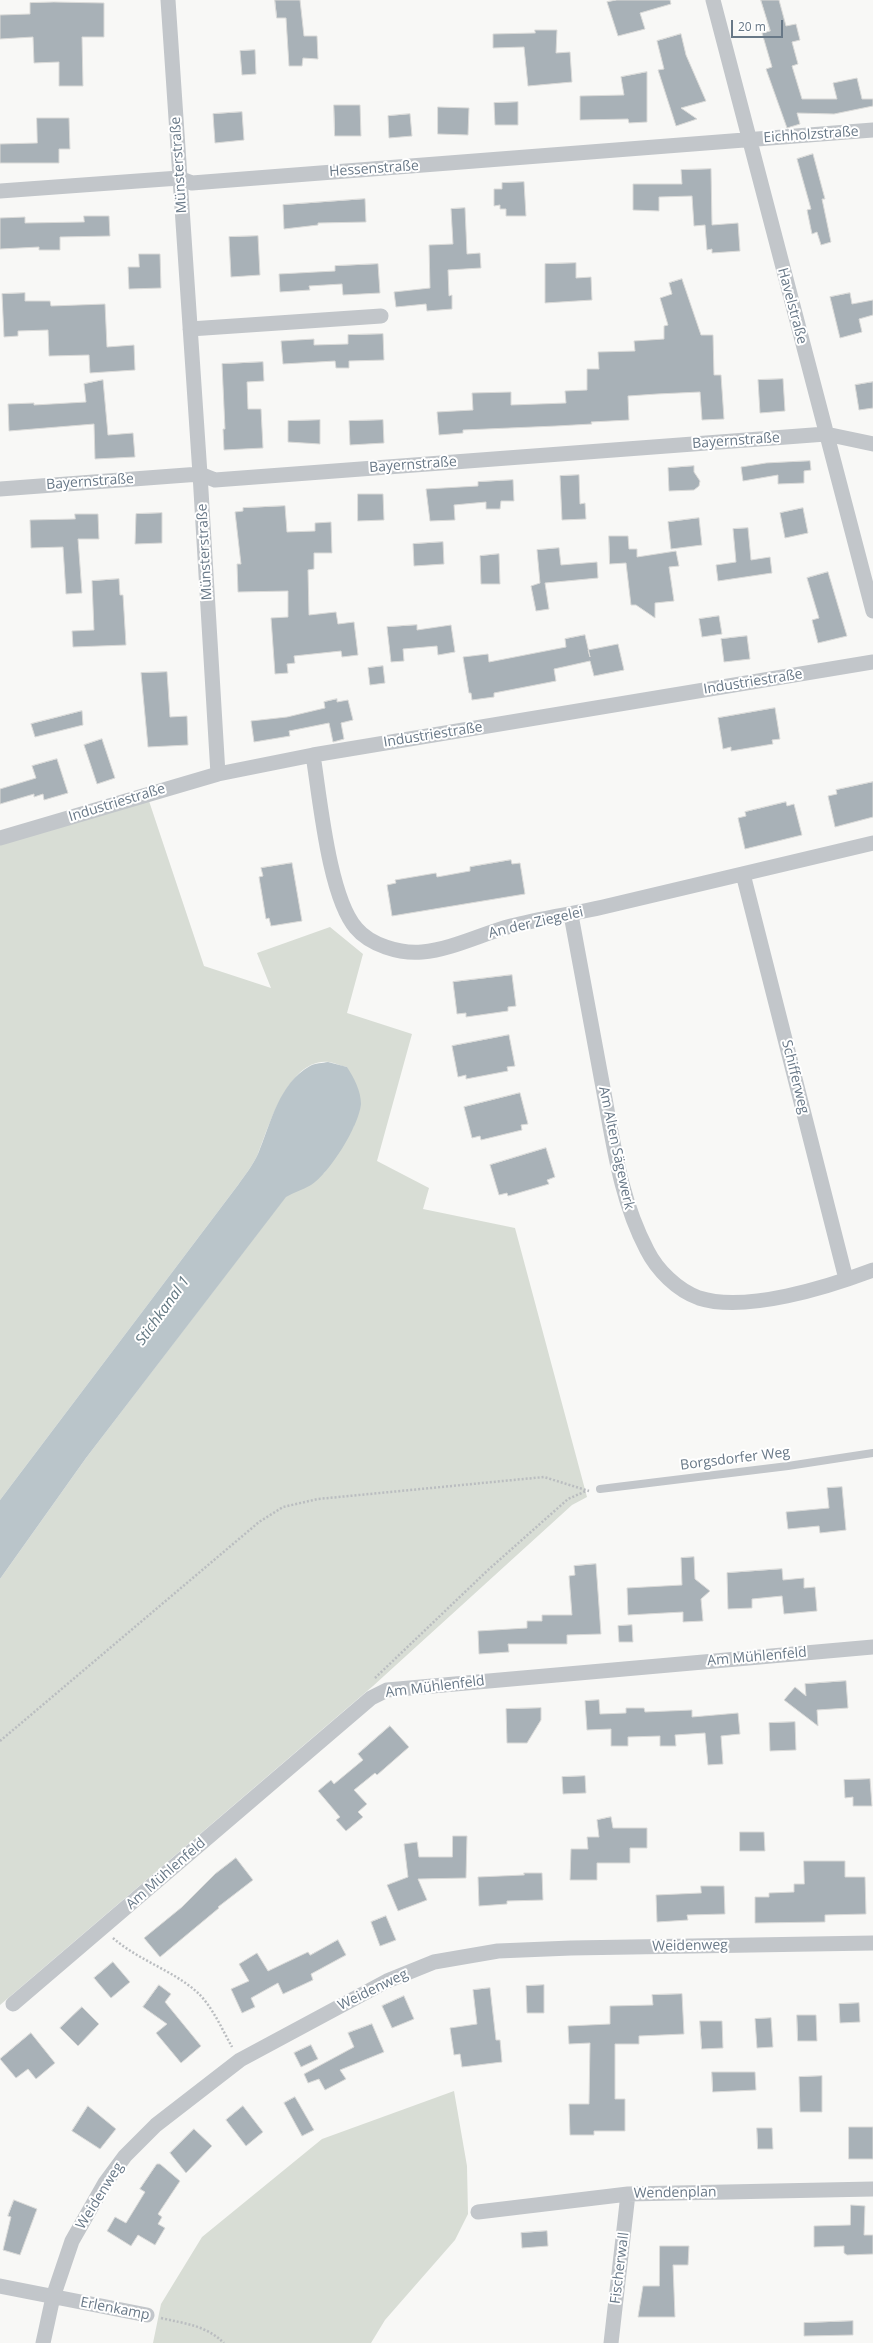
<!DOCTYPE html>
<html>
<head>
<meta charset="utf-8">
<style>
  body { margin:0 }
  #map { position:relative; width:873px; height:2343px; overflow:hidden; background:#f8f8f6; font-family:"Open Sans",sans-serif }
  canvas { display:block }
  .scale { position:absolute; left:731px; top:20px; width:52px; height:18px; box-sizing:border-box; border:2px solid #687887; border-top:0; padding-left:5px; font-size:12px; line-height:14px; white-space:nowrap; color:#687887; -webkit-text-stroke:3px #fff; paint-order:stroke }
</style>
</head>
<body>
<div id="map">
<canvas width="873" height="2343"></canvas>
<div class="scale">20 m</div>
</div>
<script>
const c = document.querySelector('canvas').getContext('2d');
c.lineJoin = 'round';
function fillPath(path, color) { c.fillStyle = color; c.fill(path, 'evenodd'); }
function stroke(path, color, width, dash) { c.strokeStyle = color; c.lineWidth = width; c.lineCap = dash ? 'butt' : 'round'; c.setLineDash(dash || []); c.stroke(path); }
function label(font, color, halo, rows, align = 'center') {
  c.font = font + ' "Open Sans",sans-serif'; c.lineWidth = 4; c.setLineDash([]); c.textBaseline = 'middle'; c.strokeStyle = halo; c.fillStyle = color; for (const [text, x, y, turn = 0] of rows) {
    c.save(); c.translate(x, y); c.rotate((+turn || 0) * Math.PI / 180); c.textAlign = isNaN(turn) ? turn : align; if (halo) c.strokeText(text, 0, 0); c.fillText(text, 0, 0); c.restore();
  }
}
fillPath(new Path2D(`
  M 149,801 L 204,966 L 271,988 L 257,953 L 330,927 L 363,954 L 347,1013 L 412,1034 L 377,1161 L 429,1188 L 423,1209 L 515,1228 L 587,1497 L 572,1505 L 373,1686 L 0,2005 L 0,1579 L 86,1458 L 286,1196 L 324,1173 L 354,1126 L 347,1067 C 341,1066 335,1063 329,1062 C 289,1057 269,1126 258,1154 C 253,1165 245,1175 238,1185 L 0,1500 L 0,844 Z
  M 454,2091 L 467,2166 L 468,2214 L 455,2240 L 385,2320 L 371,2343 L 153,2343 L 161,2304 L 202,2237 L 322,2139 Z`), '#d8ddd5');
fillPath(new Path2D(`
  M 328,1062 L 347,1067 C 354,1078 361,1091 361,1104 C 359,1126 329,1174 311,1185 C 303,1190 294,1192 286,1197 L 86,1458 L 0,1579 L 0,1500 L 238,1185 C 245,1175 253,1165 258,1154 C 271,1123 279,1083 310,1066 C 315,1063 323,1063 328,1062 Z`), '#bac5ca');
const building = new Path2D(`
  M 275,0 L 300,0 L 304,36 L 317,36 L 318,59 L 303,58 L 302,66 L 289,66 L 286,18 L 277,18 Z
  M 617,0 L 670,0 L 671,4 L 640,13 L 645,29 L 618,36 L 607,2 Z
  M 761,0 L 779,0 L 786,26 L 796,24 L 800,40 L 792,42 L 798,64 L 792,66 L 802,99 L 837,99 L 833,83 L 857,78 L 862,99 L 873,99 L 873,106 L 834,114 L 797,113 L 800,124 L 787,128 L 766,69 L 772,67 L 762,33 L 770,31 Z
  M 54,2 L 104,3 L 104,37 L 82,37 L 83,86 L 59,86 L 59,62 L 34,63 L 33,37 L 0,39 L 0,15 L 30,14 L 30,3 Z
  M 535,30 L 557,30 L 556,53 L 570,52 L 572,82 L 528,86 L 524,47 L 493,48 L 493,34 L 535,33 Z
  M 681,34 L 686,55 L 706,101 L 681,108 L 697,119 L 676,126 L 658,70 L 664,69 L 657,41 Z
  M 255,50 L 256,74 L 242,75 L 240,51 Z
  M 647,72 L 647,122 L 629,123 L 628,119 L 580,120 L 580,96 L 624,95 L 621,77 Z
  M 518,102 L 518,125 L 495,125 L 494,103 Z
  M 334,105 L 360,105 L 361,136 L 335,136 Z
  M 438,107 L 469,108 L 468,135 L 438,134 Z
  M 242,112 L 244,140 L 215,143 L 213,114 Z
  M 410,114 L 412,136 L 389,138 L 388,116 Z
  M 37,118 L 69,118 L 70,149 L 59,149 L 59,163 L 0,163 L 0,144 L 37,143 Z
  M 813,154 L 825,199 L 822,199 L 831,242 L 821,245 L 817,232 L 812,234 L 807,210 L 811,209 L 797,159 Z
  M 711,169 L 712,225 L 738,223 L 740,251 L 712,253 L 712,249 L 707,250 L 705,225 L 694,226 L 692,196 L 659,197 L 659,211 L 633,210 L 633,184 L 682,184 L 681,170 Z
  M 524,182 L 526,216 L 506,216 L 506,209 L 500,209 L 500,205 L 494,206 L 494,189 L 502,189 L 502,183 Z
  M 365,199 L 366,222 L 318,223 L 318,225 L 284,229 L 283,205 Z
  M 465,208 L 467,254 L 480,253 L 481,268 L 448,270 L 449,296 L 452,295 L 452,309 L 427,311 L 426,304 L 396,307 L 394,292 L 430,288 L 429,245 L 453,244 L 451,209 Z
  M 84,216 L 109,216 L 110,236 L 60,237 L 60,250 L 39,250 L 39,247 L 0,249 L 0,218 L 25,217 L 25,223 L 84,222 Z
  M 258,236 L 260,275 L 231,277 L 229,237 Z
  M 139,254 L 160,254 L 161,288 L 129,289 L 128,267 L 139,267 Z
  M 576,263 L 576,278 L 591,277 L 592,300 L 545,303 L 545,264 Z
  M 378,264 L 380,293 L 343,295 L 342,284 L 309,286 L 310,290 L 280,292 L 279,274 L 335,271 L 335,266 Z
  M 682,279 L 701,335 L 713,335 L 714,375 L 721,375 L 724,419 L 702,420 L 700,392 L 657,394 L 628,396 L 629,420 L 591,422 L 592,424 L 556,426 L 463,430 L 463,433 L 439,435 L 437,412 L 473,410 L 472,393 L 511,392 L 511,405 L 566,403 L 565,391 L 587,390 L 587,369 L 599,369 L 598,352 L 635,351 L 634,341 L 664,339 L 664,326 L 668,325 L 660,298 L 672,294 L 669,283 Z
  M 25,293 L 25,301 L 50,301 L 51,306 L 105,304 L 107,347 L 134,345 L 135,370 L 90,373 L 89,355 L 49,356 L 48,330 L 18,331 L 18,336 L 4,337 L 2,294 Z
  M 850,293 L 852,304 L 873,300 L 873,315 L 859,319 L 862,332 L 840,338 L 830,297 Z
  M 383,334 L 384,360 L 349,361 L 349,368 L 336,368 L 335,361 L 283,364 L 281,341 L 314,339 L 314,345 L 348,344 L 348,335 Z
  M 263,362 L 264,381 L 247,382 L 248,409 L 261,409 L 263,448 L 224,450 L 223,429 L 225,429 L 222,364 Z
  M 783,379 L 785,411 L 760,413 L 758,380 Z
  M 103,380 L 108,435 L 133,433 L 135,457 L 95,459 L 94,424 L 9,431 L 8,404 L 34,403 L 34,405 L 86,402 L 84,384 Z
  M 873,382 L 873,408 L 859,410 L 855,385 Z
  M 320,420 L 320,444 L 288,442 L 288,421 Z
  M 383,420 L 384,443 L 350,445 L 349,421 Z
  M 810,461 L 811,470 L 804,471 L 804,483 L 778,484 L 778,475 L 743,481 L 741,467 L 766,463 Z
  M 694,466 L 694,472 L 700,481 L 699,486 L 694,490 L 669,491 L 668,468 Z
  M 579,475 L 580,504 L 585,503 L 586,519 L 562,520 L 560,476 Z
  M 513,480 L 514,501 L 501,501 L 500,509 L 486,509 L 486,502 L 454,505 L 455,520 L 430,521 L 426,489 L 478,486 L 478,482 Z
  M 358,494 L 383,494 L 384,520 L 358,521 Z
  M 285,506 L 287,532 L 315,531 L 315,523 L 331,522 L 332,553 L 314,553 L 314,569 L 308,570 L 309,615 L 336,612 L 338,624 L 354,622 L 358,655 L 342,657 L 341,651 L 294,656 L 295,663 L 287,664 L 288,673 L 275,674 L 271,618 L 288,617 L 288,591 L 238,592 L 237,564 L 241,564 L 235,512 L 243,511 L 243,508 Z
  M 803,508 L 808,533 L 785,538 L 780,513 Z
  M 162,513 L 162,543 L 135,544 L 136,514 Z
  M 75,514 L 98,514 L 99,539 L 78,539 L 82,593 L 66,594 L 63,547 L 31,548 L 30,520 L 75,519 Z
  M 699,518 L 702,545 L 671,549 L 668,522 Z
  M 748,528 L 751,560 L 770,557 L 772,573 L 718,581 L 716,565 L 736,562 L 733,529 Z
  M 609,536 L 628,536 L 629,549 L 637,549 L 637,557 L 676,551 L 679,566 L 669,567 L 674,601 L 655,603 L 655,618 L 636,605 L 631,605 L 626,563 L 610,564 Z
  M 443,542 L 444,564 L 414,566 L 413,544 Z
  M 559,548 L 561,565 L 597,562 L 598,578 L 545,583 L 549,609 L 536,611 L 531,586 L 540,583 L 537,550 Z
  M 499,554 L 500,584 L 481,584 L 480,556 Z
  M 828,572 L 847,636 L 818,643 L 812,620 L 819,618 L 807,578 Z
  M 119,579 L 120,595 L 123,595 L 126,645 L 73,647 L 72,631 L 94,630 L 92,581 Z
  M 719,616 L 722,634 L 702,637 L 699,619 Z
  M 417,625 L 417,630 L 451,625 L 455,652 L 438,655 L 437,646 L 403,649 L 404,661 L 391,662 L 387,627 Z
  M 585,635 L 590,657 L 588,650 L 618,644 L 624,670 L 594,676 L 590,661 L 554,669 L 556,681 L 494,693 L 494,697 L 472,700 L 471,693 L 469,693 L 463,657 L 488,654 L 489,662 L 566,647 L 565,639 Z
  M 747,636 L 750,659 L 724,662 L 721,639 Z
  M 383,666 L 385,683 L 370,685 L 368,668 Z
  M 167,672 L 170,717 L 187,716 L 188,745 L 148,747 L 141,673 Z
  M 337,699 L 337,702 L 348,700 L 353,720 L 341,723 L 344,739 L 333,742 L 329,723 L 289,731 L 290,736 L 254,742 L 251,721 L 287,717 L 325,708 L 324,702 Z
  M 775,708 L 780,739 L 772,740 L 773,744 L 731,751 L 731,747 L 723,749 L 718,718 Z
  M 82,711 L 83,725 L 35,737 L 31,724 Z
  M 102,739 L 115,778 L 97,784 L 84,745 Z
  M 57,759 L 68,793 L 44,800 L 43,794 L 34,797 L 34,794 L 0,804 L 0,789 L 36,778 L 32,766 Z
  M 873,782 L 873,817 L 835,827 L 828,796 L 837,794 L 836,790 Z
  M 786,802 L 787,806 L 794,804 L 802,835 L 745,849 L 738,818 L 746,816 L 745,812 Z
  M 511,860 L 512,864 L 520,863 L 525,894 L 392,916 L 387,885 L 396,883 L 395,880 L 436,873 L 437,877 L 470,871 L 470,867 Z
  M 292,863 L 302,921 L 271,926 L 269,918 L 266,919 L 259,877 L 263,876 L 261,868 Z
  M 512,975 L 516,1006 L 508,1007 L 508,1011 L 466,1017 L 466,1013 L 457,1014 L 453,982 Z
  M 509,1035 L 515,1066 L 507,1067 L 508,1071 L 466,1079 L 466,1075 L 458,1077 L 452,1046 Z
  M 520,1093 L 528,1124 L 521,1125 L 522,1130 L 481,1140 L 480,1136 L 472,1138 L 464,1107 Z
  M 546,1148 L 555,1177 L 547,1180 L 549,1184 L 508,1196 L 507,1193 L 499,1195 L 490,1165 Z
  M 842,1487 L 846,1530 L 820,1533 L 819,1526 L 788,1529 L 786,1512 L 829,1508 L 827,1488 Z
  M 694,1557 L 695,1579 L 710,1591 L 701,1599 L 703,1621 L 683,1622 L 683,1612 L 628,1615 L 627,1588 L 682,1585 L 681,1558 Z
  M 596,1564 L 601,1634 L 567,1635 L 567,1644 L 508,1644 L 509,1652 L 479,1654 L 478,1631 L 527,1628 L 527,1621 L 542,1621 L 542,1615 L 572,1615 L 569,1576 L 575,1575 L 574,1566 Z
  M 782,1569 L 783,1580 L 804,1578 L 804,1588 L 815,1587 L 817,1611 L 784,1614 L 782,1596 L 752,1599 L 752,1608 L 728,1609 L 727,1573 Z
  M 632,1625 L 633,1642 L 619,1642 L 618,1626 Z
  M 846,1681 L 848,1708 L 817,1710 L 818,1726 L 784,1700 L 795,1687 L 806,1696 L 805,1684 Z
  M 599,1700 L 600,1714 L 626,1713 L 626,1708 L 644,1708 L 645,1712 L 692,1710 L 692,1717 L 738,1713 L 740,1734 L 721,1736 L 723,1764 L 708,1765 L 705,1733 L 675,1735 L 676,1746 L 660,1746 L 660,1736 L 628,1737 L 628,1746 L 611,1746 L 611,1729 L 587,1730 L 585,1701 Z
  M 541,1708 L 541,1720 L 527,1743 L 507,1743 L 506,1709 Z
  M 795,1722 L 796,1750 L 770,1751 L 769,1723 Z
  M 390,1726 L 409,1747 L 377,1775 L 375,1773 L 354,1790 L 367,1804 L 358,1812 L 363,1817 L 346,1831 L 336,1820 L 340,1817 L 318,1791 L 331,1780 L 334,1784 L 363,1760 L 358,1754 Z
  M 585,1776 L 586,1793 L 563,1794 L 562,1777 Z
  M 870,1779 L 872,1806 L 853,1806 L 853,1797 L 845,1798 L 844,1780 Z
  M 611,1817 L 613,1828 L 647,1828 L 647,1848 L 630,1848 L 630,1863 L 597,1863 L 597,1880 L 570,1880 L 571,1849 L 588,1849 L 587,1837 L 599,1837 L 597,1820 Z
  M 740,1832 L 764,1832 L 765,1851 L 740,1851 Z
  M 453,1836 L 467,1836 L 466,1878 L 418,1879 L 427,1900 L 398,1911 L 387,1885 L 408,1877 L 404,1844 L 417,1842 L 419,1857 L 452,1857 Z
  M 236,1858 L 253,1880 L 218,1907 L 219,1908 L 160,1957 L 144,1938 L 182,1907 L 215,1874 Z
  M 804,1861 L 845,1861 L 845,1877 L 865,1877 L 866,1914 L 825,1915 L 825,1922 L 755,1923 L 755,1897 L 769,1897 L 769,1893 L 794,1892 L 794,1884 L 804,1884 Z
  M 524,1873 L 542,1873 L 543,1900 L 507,1901 L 507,1904 L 479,1906 L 478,1877 L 524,1875 Z
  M 701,1886 L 724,1886 L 725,1914 L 687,1915 L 688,1920 L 657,1922 L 656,1895 L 701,1893 Z
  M 386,1916 L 396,1940 L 380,1946 L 371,1922 Z
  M 338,1940 L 346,1955 L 311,1974 L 313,1980 L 283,1994 L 278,1983 L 251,1998 L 255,2007 L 242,2013 L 231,1989 L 249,1981 L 239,1964 L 257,1953 L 268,1971 L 308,1952 L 310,1955 Z
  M 113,1962 L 130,1982 L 111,1998 L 94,1978 Z
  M 159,1985 L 171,1994 L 165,2002 L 201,2046 L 181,2063 L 156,2033 L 167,2024 L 143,2007 Z
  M 544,1985 L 544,2013 L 527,2013 L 526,1986 Z
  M 490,1988 L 496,2040 L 500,2040 L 502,2062 L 462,2067 L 460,2054 L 454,2055 L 450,2028 L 477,2024 L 473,1990 Z
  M 682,1994 L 684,2034 L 639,2036 L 639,2044 L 615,2044 L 615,2099 L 625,2099 L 625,2131 L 594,2131 L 594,2135 L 570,2135 L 569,2104 L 589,2104 L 590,2043 L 569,2044 L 568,2026 L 610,2024 L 610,2006 L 653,2005 L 652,1995 Z
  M 404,1996 L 414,2019 L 392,2028 L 382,2006 Z
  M 859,2003 L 860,2022 L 840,2023 L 839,2004 Z
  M 82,2007 L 99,2024 L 78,2046 L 60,2028 Z
  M 797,2015 L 816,2015 L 817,2041 L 798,2041 Z
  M 771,2018 L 773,2047 L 757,2048 L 755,2019 Z
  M 700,2021 L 722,2021 L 723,2048 L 702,2049 Z
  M 372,2024 L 384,2052 L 340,2070 L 346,2079 L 325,2090 L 319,2079 L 308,2083 L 304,2074 L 354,2047 L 348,2033 Z
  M 31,2033 L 55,2063 L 36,2079 L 28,2069 L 16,2078 L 0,2059 Z
  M 311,2045 L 318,2059 L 301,2067 L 294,2053 Z
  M 712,2072 L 755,2072 L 756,2090 L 713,2092 Z
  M 822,2076 L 822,2112 L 800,2112 L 799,2077 Z
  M 295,2097 L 314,2130 L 302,2136 L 284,2103 Z
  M 88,2106 L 116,2129 L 100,2149 L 72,2131 Z
  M 243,2106 L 263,2132 L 246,2146 L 226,2120 Z
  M 849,2127 L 873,2127 L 873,2159 L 849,2159 Z
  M 757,2128 L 772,2128 L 773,2149 L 758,2149 Z
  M 194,2129 L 212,2146 L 186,2173 L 170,2153 Z
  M 157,2164 L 160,2164 L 180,2181 L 158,2214 L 162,2217 L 158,2224 L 165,2228 L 155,2245 L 138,2235 L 131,2246 L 107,2231 L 115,2217 L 126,2223 L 145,2192 L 140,2189 Z
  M 14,2200 L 37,2209 L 20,2255 L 3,2250 L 11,2217 L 8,2216 Z
  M 851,2205 L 865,2206 L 864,2235 L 873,2235 L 873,2254 L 847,2255 L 844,2253 L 844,2246 L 814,2247 L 814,2226 L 850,2225 Z
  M 547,2231 L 548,2246 L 522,2248 L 521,2233 Z
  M 660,2246 L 689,2246 L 688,2265 L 673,2265 L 675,2317 L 638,2317 L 643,2286 L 659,2286 Z
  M 853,2321 L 853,2335 L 804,2336 L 804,2323 Z`);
fillPath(building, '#a8b1b7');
stroke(building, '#dadad8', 1);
stroke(new Path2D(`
  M 375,1678 L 488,1570 L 568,1499 L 586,1491
  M 0,1741 L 259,1522 L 283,1507 L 318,1499 L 544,1477 L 589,1491
  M 113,1938 C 138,1960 172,1970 197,1992 C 212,2006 222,2029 232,2047
  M 161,2318 C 186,2324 205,2325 224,2343`), '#babdc0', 2.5, [2, 2]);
stroke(new Path2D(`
  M 600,1489 L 788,1466 L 873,1453`), '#c2c6ca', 8);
stroke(new Path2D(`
  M 168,0 L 200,474 L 218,774
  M 713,0 L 873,611
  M 0,191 L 179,178 L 192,183 L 873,130
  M 190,329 L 381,316
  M 0,489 L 200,474 L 215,480 L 826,434 L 873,444
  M 313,755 C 320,799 329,897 356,928 C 370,945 400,954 422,952 C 453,949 481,934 511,926 C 541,918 573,914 603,907 C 693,886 783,865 873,843
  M 0,838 L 218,774 L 313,755 L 873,662
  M 743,874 L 846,1279
  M 571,915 C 582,974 593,1034 604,1093 C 614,1147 621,1201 647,1250 C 657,1270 677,1290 699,1298 C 746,1313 828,1287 873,1270
  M 13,2004 L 371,1698 L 387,1690 L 873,1647
  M 478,2212 L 628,2194 L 873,2189
  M 0,2286 L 147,2315
  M 43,2343 L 53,2297 L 72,2241 L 105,2183 L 125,2156 L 156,2125 L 240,2060 L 387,1981 L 434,1962 L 498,1951 L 571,1948 L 873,1943
  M 611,2343 L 628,2194`), '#c2c6ca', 15);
label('14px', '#687887', '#fff', [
  ["Eichholzstraße",811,135,-4],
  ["Münsterstraße",179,165,-94],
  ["Hessenstraße",374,169,-4],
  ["Havelstraße",792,306,75],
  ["Bayernstraße",736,441,-4],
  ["Bayernstraße",413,465,-4],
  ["Bayernstraße",90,482,-4],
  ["Münsterstraße",205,552,-93],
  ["Industriestraße",753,682,-9],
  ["Industriestraße",433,735,-9],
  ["Industriestraße",117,803,-17],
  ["An der Ziegelei",536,923,-13],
  ["Schifferweg",795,1077,76],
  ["Am Alten Sägewerk",616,1148,78],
  ["Borgsdorfer Weg",735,1459,-7],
  ["Am Mühlenfeld",757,1657,-5],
  ["Am Mühlenfeld",435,1687,-7],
  ["Am Mühlenfeld",166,1874,-41],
  ["Weidenweg",690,1946,-1],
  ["Weidenweg",373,1990,-26],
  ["Wendenplan",675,2193,-1],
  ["Weidenweg",100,2196,-58],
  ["Fischerwall",620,2268,-83],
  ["Erlenkamp",115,2309,11]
]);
label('italic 15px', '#637882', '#fff', [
  ["Stichkanal 1",163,1311,-54]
]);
</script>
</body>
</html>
